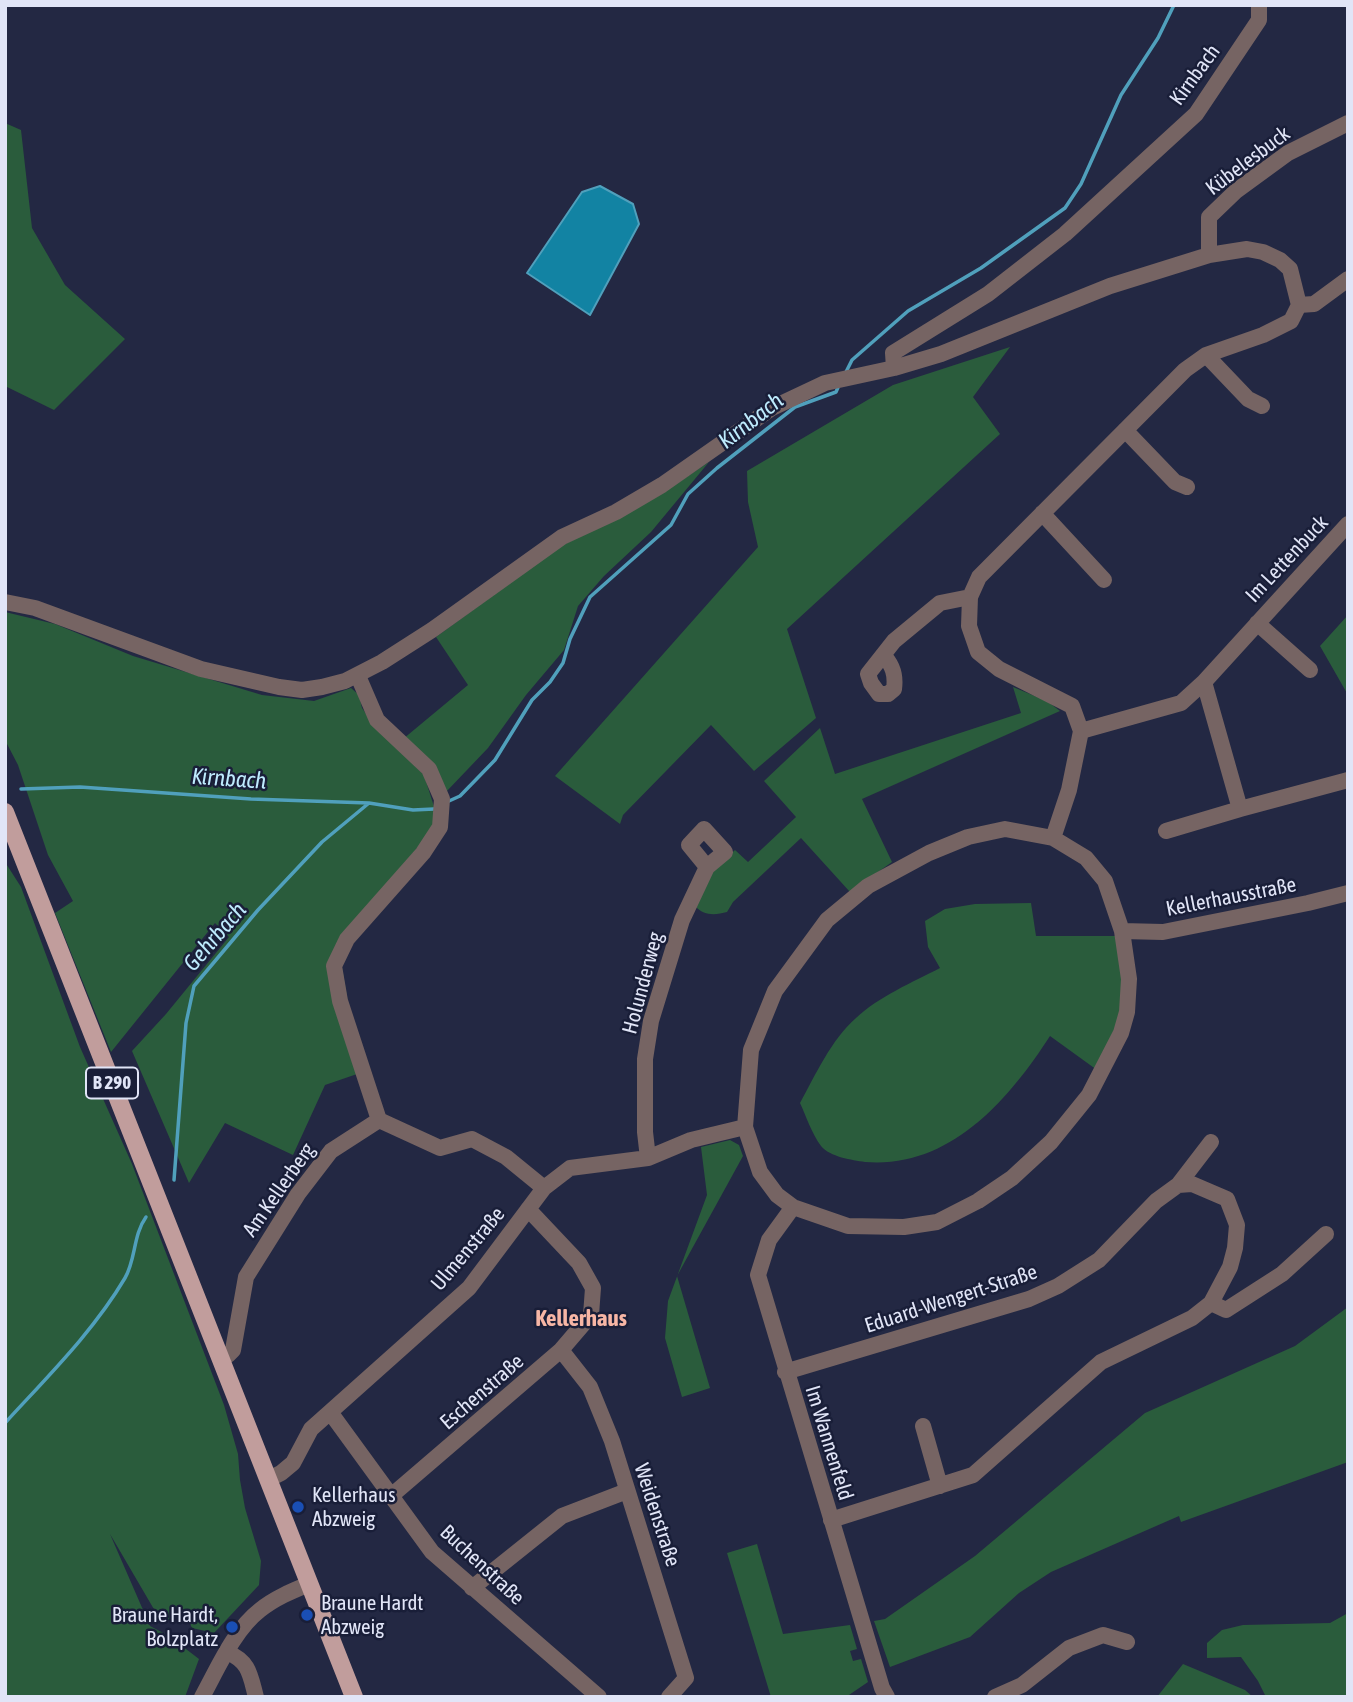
<!DOCTYPE html>
<html>
<head>
<meta charset="utf-8">
<style>
  body { margin:0 }
  #map { position:relative; width:1353px; height:1702px; overflow:hidden; background:#232843; font-family:"Asap Condensed",sans-serif }
  canvas { display:block }
  .frame { position:absolute; inset:0; border:7px solid #e1e5f7; pointer-events:none }
</style>
</head>
<body>
<div id="map">
<canvas width="1353" height="1702"></canvas>
<div class="frame"></div>
</div>
<script>
const c = document.querySelector('canvas').getContext('2d');
c.lineJoin = 'round';
function fillPath(path, color) { c.fillStyle = color; c.fill(path, 'evenodd'); }
function stroke(path, color, width, dash) { c.strokeStyle = color; c.lineWidth = width; c.lineCap = dash ? 'butt' : 'round'; c.setLineDash(dash || []); c.stroke(path); }
function label(font, color, halo, rows, align = 'center') {
  c.font = font + ' "Asap Condensed",sans-serif'; c.lineWidth = 5; c.setLineDash([]); c.textBaseline = 'middle'; c.strokeStyle = halo; c.fillStyle = color; for (const [text, x, y, turn = 0] of rows) {
    c.save(); c.translate(x, y); c.rotate((+turn || 0) * Math.PI / 180); c.textAlign = isNaN(turn) ? turn : align; if (halo) c.strokeText(text, 0, 0); c.fillText(text, 0, 0); c.restore();
  }
}
fillPath(new Path2D(`
  M 5,123 L 21,130 L 32,228 L 65,285 L 125,339 L 54,410 L 5,386 Z
  M 1010,347 L 973,397 L 1000,434 L 787,629 L 816,718 L 754,771 L 711,725 L 623,815 L 620,824 L 555,776 L 758,547 L 748,502 L 747,471 L 893,385 Z
  M 709,462 L 651,532 L 604,576 L 578,606 L 564,650 L 526,695 L 488,748 L 446,792 L 403,739 L 468,685 L 436,637 L 559,547 L 658,496 Z
  M 5,612 L 55,624 L 133,656 L 262,695 L 314,701 L 351,688 L 359,695 L 362,708 L 376,728 L 424,775 L 437,816 L 428,835 L 338,944 L 360,1073 L 325,1085 L 293,1155 L 225,1123 L 189,1183 L 132,1051 L 166,1014 L 229,937 L 215,923 L 111,1052 L 55,913 L 73,901 L 48,855 L 18,765 L 5,740 Z
  M 1348,615 L 1348,695 L 1320,646 Z
  M 1013,687 L 1047,701 L 1060,711 L 862,799 L 892,862 L 850,892 L 801,838 L 733,902 L 727,912 C 716,915 704,916 696,907 L 713,871 L 735,850 L 748,862 L 796,817 L 764,781 L 820,728 L 835,774 L 1021,713 Z
  M 5,862 L 21,887 L 80,1047 L 132,1164 L 224,1405 L 238,1454 L 240,1480 L 245,1508 L 261,1561 L 259,1585 L 214,1633 L 192,1628 L 184,1611 L 162,1623 L 110,1534 L 150,1626 L 169,1636 L 199,1659 L 185,1697 L 5,1697 Z
  M 1031,903 L 1036,936 L 1119,936 C 1122,967 1125,999 1116,1030 C 1112,1044 1103,1057 1097,1070 L 1050,1036 C 1008,1101 949,1169 865,1162 C 852,1160 830,1157 821,1146 C 812,1134 806,1116 800,1103 C 816,1074 831,1040 856,1018 C 878,997 913,982 940,968 L 928,947 L 925,921 L 945,909 L 975,904 Z
  M 730,1140 L 739,1145 L 743,1156 L 677,1276 L 710,1388 L 682,1397 L 665,1338 L 668,1301 L 707,1195 L 701,1147 Z
  M 1348,1307 L 1348,1462 L 1181,1522 L 1179,1516 L 1051,1572 L 1019,1593 L 970,1637 L 890,1667 L 874,1621 L 885,1619 L 975,1556 L 1145,1413 L 1295,1346 Z
  M 757,1544 L 783,1634 L 850,1625 L 857,1649 L 850,1651 L 853,1661 L 861,1659 L 868,1682 L 846,1697 L 771,1697 L 727,1553 Z
  M 1348,1613 L 1348,1697 L 1266,1697 L 1258,1681 L 1241,1657 L 1207,1658 L 1207,1643 L 1222,1630 L 1243,1625 L 1330,1623 Z
  M 1183,1664 L 1245,1690 L 1253,1697 L 1157,1697 Z`), '#2a5c3c');
const water = new Path2D(`
  M 600,186 L 633,204 L 639,224 L 590,315 L 527,273 L 582,192 Z`);
fillPath(water, '#1283a3');
stroke(water, '#50a0bc', 2);
stroke(new Path2D(`
  M 846,372 L 852,360 L 908,311 L 981,268 L 1065,208 L 1081,184 L 1121,95 L 1158,38 L 1174,5
  M 21,789 L 80,787 L 251,799 L 369,803 L 413,810 L 434,809
  M 449,801 L 460,796 L 495,760 L 532,700 L 550,682 L 563,663 L 570,639 L 590,597 L 671,525 L 688,494 L 717,468 L 795,407 L 836,392 L 839,385
  M 174,1180 L 186,1023 L 194,986 L 258,910 L 322,842 L 369,803
  M 5,1423 C 47,1377 93,1332 125,1278 C 136,1259 133,1235 146,1217`), '#50a0bc', 3.5);
stroke(new Path2D(`
  M 1209,255 L 1209,217 L 1236,191 L 1288,153 L 1348,123
  M 1299,305 L 1314,304 L 1348,279
  M 1206,355 L 1248,399 L 1262,406
  M 894,368 L 893,353 L 988,294 L 1065,234 L 1196,114 L 1259,20 L 1259,5
  M 1125,430 L 1175,482 L 1187,487
  M 1042,513 L 1104,580
  M 5,602 L 35,608 L 201,669 L 279,687 L 302,690 L 322,687 L 345,681 L 382,662 L 432,630 L 562,537 L 616,512 L 662,485 L 772,408 L 825,383 L 894,368 L 941,354 L 1110,286 L 1209,255 L 1247,249 L 1263,252 L 1280,260 L 1290,269 L 1299,305 L 1291,321 L 1263,335 L 1206,355 L 1185,370 L 979,577 L 970,597 L 969,626 L 978,652 L 999,669 L 1072,706 L 1081,731 L 1069,790 L 1053,838
  M 1257,623 L 1310,670
  M 883,655 C 893,665 896,675 894,689 L 888,694 L 879,694 L 871,683 L 868,674 L 894,641 L 940,603 L 970,597
  M 358,676 L 377,720 L 429,769 L 442,799 L 440,827 L 423,853 L 347,939 L 334,966 L 340,1001 L 379,1120
  M 1204,682 L 1240,809 L 1348,780
  M 1081,731 L 1181,703 L 1204,682 L 1348,524
  M 1005,829 L 1053,838 L 1086,858 L 1105,881 L 1122,931 L 1129,979 L 1127,1012 L 1121,1033 L 1089,1095 L 1051,1142 L 1012,1178 L 978,1201 L 937,1222 L 904,1227 L 848,1226 L 793,1207 L 777,1195 L 760,1172 L 745,1127 L 751,1050 L 775,991 L 827,920 L 868,886 L 929,853 L 968,837 Z
  M 1166,831 L 1240,809
  M 1122,931 L 1163,932 L 1308,903 L 1348,893
  M 648,1158 L 645,1132 L 645,1059 L 651,1021 L 682,920 L 707,867 L 725,852 L 704,829 L 689,845 L 707,867
  M 793,1207 L 769,1240 L 758,1275 L 882,1688 L 887,1697
  M 1211,1303 L 1226,1310 L 1282,1274 L 1326,1234
  M 561,1350 L 590,1387 L 612,1441 L 686,1678 L 669,1697
  M 220,1357 L 228,1355 L 233,1350 L 246,1277 L 298,1194 L 331,1151 L 379,1120 L 440,1148 L 472,1139 L 506,1157 L 544,1188
  M 785,1372 L 1029,1299 L 1058,1286 L 1099,1260 L 1156,1201 L 1178,1185 L 1211,1142
  M 330,1412 L 432,1552 L 599,1697
  M 923,1426 L 940,1486
  M 269,1479 L 281,1473 L 293,1463 L 311,1429 L 469,1288 L 544,1188 L 570,1168 L 648,1158 L 691,1140 L 745,1127
  M 391,1496 L 561,1350 L 591,1315 L 593,1288 L 579,1263 L 528,1209
  M 831,1520 L 973,1475 L 1101,1362 L 1192,1318 L 1211,1303 L 1230,1267 L 1235,1248 L 1237,1225 L 1227,1199 L 1192,1184 L 1178,1185
  M 472,1588 L 562,1516 L 627,1491
  M 227,1652 C 250,1662 250,1675 256,1697
  M 202,1697 C 218,1668 234,1630 260,1610 C 275,1598 292,1591 309,1584
  M 995,1697 L 1022,1685 L 1069,1648 L 1103,1635 L 1127,1642`), '#766463', 16);
stroke(new Path2D(`
  M 5,812 L 354,1697`), '#c19d9c', 18);
for (const [x, y, r, color] of [
  [298,1507,7,"#1a4fb4"],
  [307,1615,7,"#1a4fb4"],
  [232,1627,7,"#1a4fb4"]
]) { const dot = new Path2D(); dot.arc(x, y, r, 0, 2 * Math.PI); c.fillStyle = color; c.fill(dot); stroke(dot, '#191e38', 2.5); }
for (const [x, y, w] of [
  [112,1083,52]
]) { const box = new Path2D(); box.roundRect(x - w / 2, y - 15.5, w, 31, 5); c.fillStyle = '#191e38'; c.fill(box); stroke(box, '#e1e5f7', 2); }
label('bold 19px', '#e1e5f7', null, [
  ["B 290",112,1083]
]);
label('21px', '#e1e5f7', '#191e38', [
  ["Kirnbach",1195,75,-54],
  ["Kübelesbuck",1248,161,-37],
  ["Im Lettenbuck",1287,559,-47],
  ["Kellerhausstraße",1231,897,-11],
  ["Holunderweg",643,983,-75],
  ["Am Kellerberg",279,1190,-55],
  ["Ulmenstraße",468,1249,-50],
  ["Eduard-Wengert-Straße",951,1299,-18],
  ["Eschenstraße",482,1392,-41],
  ["Im Wannenfeld",829,1443,73],
  ["Weidenstraße",657,1515,72],
  ["Buchenstraße",482,1565,43]
]);
label('21px', '#e1e5f7', '#191e38', [
  ["Kellerhaus",312,1495],
  ["Abzweig",312,1519],
  ["Braune Hardt",321,1603],
  ["Abzweig",321,1627],
  ["Braune Hardt,",218,1615,"right"],
  ["Bolzplatz",218,1639,"right"]
], 'left');
label('italic 23px', '#beebfd', '#191e38', [
  ["Kirnbach",751,421,-38],
  ["Kirnbach",229,779,4],
  ["Gehrbach",215,937,-49]
]);
label('bold 23px', '#f7b6a5', '#191e38', [
  ["Kellerhaus",581,1319]
]);
</script>
</body>
</html>
